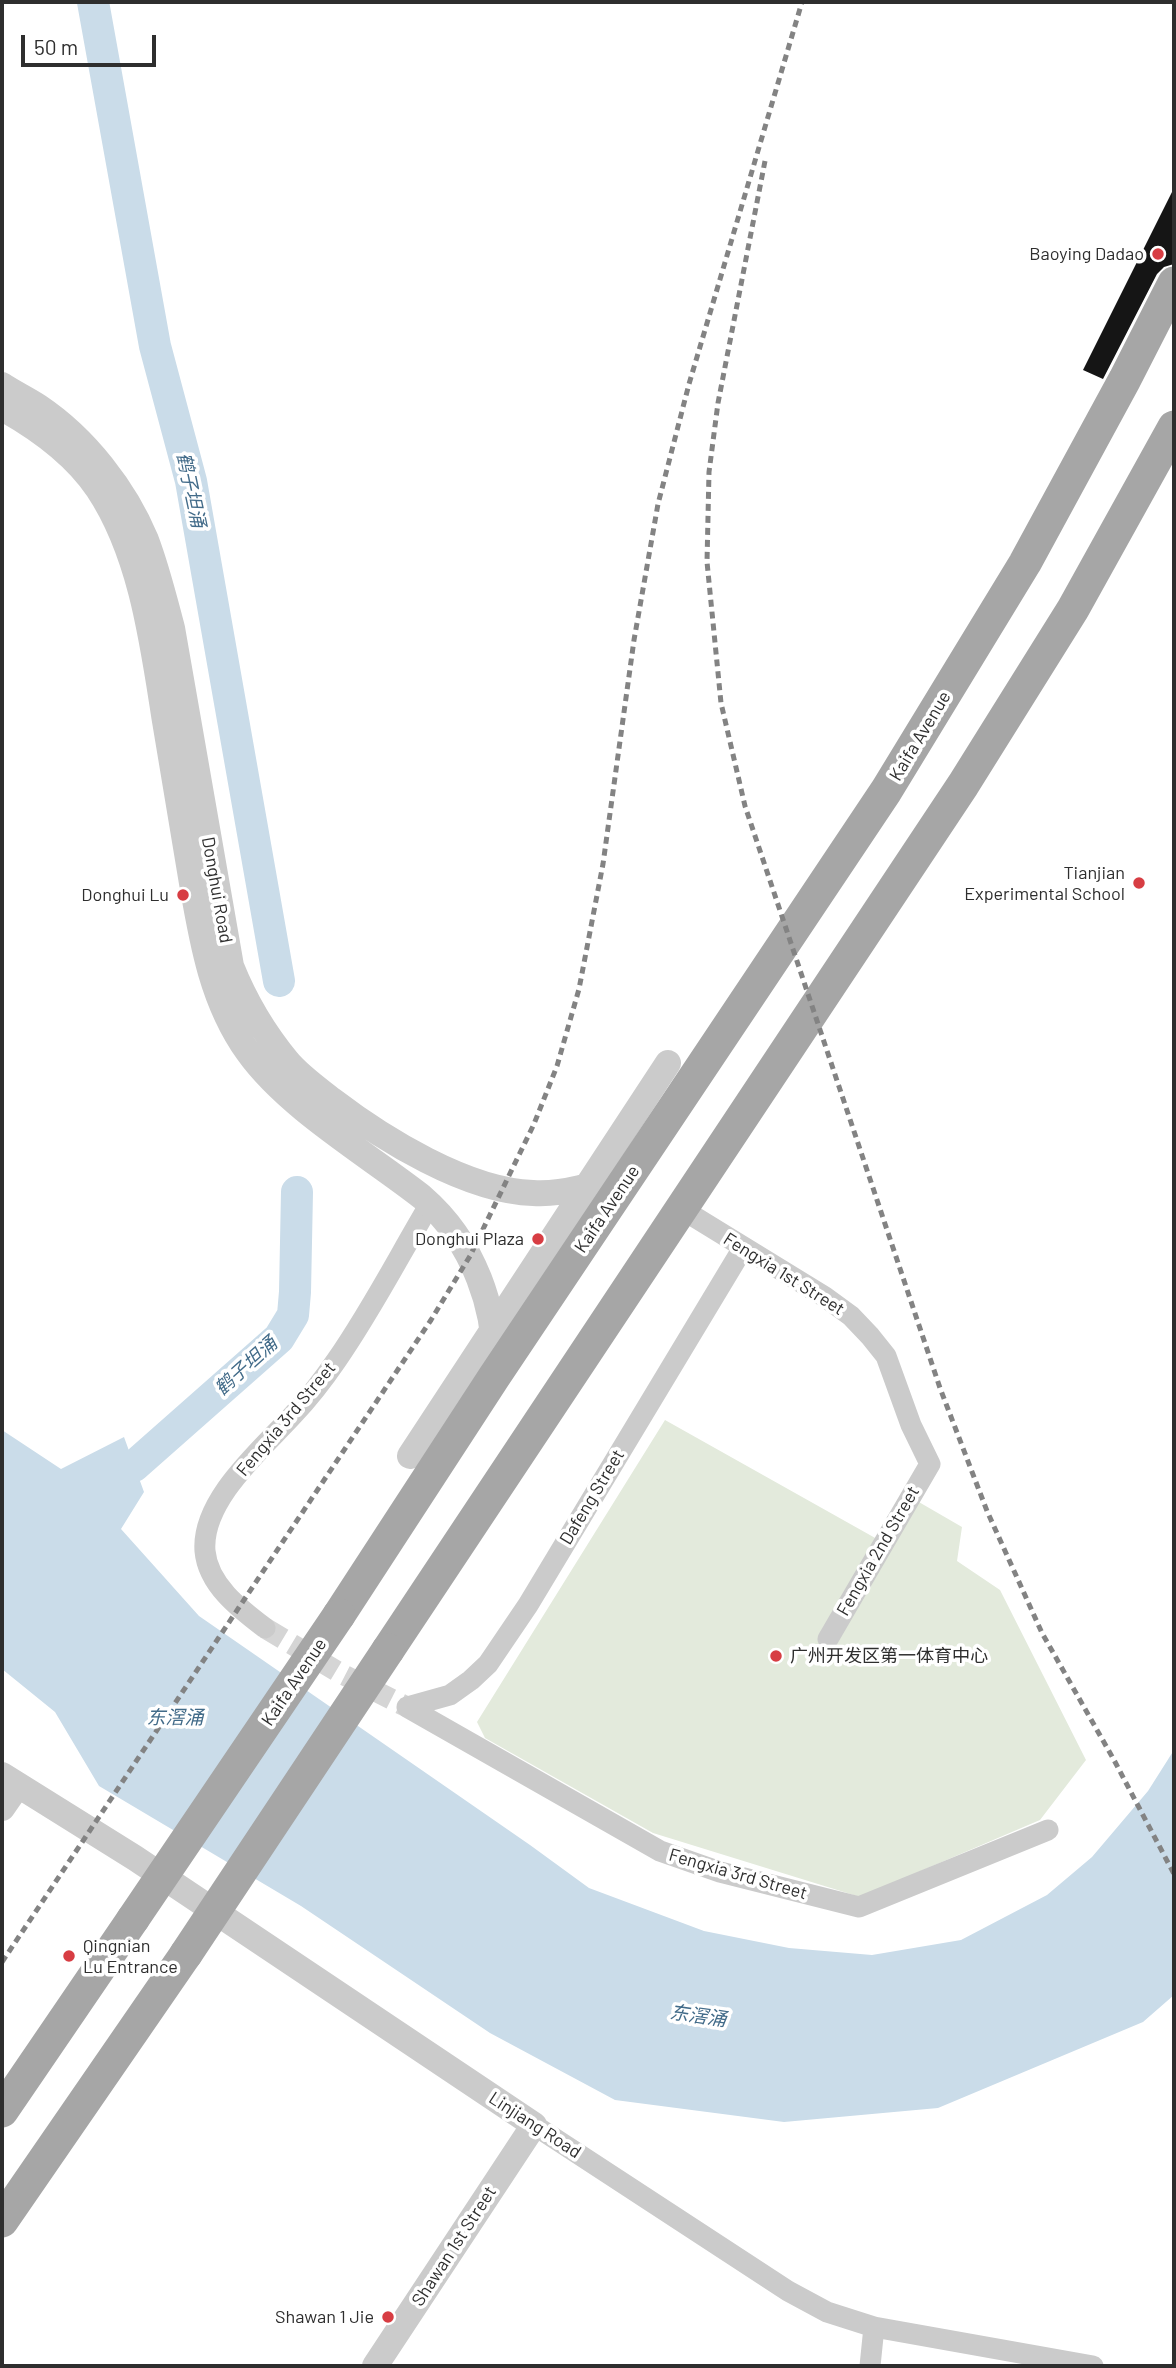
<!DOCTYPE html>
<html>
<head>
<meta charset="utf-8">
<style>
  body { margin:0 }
  #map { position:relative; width:1176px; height:2368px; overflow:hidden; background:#fff; font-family:Barlow,sans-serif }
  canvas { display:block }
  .frame { position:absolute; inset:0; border:4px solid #2e2e2e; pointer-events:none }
  .scale { position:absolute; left:21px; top:35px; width:135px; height:32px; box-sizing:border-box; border:4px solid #2e2e2e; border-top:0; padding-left:9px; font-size:21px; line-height:24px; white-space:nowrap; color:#2e2e2e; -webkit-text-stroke:5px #fff; paint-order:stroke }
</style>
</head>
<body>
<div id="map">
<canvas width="1176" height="2368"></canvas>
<div class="frame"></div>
<div class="scale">50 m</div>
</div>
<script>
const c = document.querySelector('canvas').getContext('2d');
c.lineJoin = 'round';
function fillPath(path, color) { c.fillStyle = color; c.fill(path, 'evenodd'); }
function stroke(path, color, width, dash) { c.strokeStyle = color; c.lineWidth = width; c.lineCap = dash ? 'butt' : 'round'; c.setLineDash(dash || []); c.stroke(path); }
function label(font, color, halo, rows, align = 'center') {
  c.font = font + ' Barlow,"Noto Sans SC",sans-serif'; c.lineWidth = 7; c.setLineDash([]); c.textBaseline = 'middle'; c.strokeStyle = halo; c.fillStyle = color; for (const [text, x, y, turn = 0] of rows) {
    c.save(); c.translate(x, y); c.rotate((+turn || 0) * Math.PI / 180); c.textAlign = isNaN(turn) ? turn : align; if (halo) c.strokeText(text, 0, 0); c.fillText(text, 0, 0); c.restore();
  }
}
fillPath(new Path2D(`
  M 665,1420 L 877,1539 L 905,1494 L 962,1527 L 957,1561 L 1000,1590 L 1086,1760 L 1040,1820 L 860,1897 L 653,1833 L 485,1738 L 477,1722 Z`), '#e3eadc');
fillPath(new Path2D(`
  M 2,1430 L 61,1469 L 124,1437 L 144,1492 L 121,1529 L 199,1616 L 530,1845 L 589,1888 L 704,1931 L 789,1948 L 872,1955 L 961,1940 L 1047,1895 L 1092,1857 L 1148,1791 L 1174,1750 L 1174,1995 L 1143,2022 L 938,2108 L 784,2122 L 615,2100 L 490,2033 L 301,1906 L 99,1786 L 55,1712 L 2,1669 Z`), '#cadce9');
stroke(new Path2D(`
  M 93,2 L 155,346 L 191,481 L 279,981
  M 134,1466 L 279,1338 L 293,1315 L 295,1292 L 297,1192`), '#cadce9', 32);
fillPath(new Path2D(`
  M 1174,188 L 1174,264 L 1164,267 L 1157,274 L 1103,379 L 1083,370 Z`), '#151515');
stroke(new Path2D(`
  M 265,1628 L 340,1673 L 407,1707`), '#d5d5d5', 21, [21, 10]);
stroke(new Path2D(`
  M 680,1208 L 825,1297 L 851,1316 L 870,1336 L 886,1356 L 911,1425 L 930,1464 L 828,1639
  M 265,1628 C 240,1609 208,1585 205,1551 C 201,1500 262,1449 293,1415 C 309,1398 323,1380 336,1361 C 371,1311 399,1256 430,1204
  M 407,1707 L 660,1851 L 720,1872 L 859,1907 L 1048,1830
  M 407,1707 L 450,1695 L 471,1680 L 488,1664 L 528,1605 L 743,1248
  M 534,2125 L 788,2291 L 827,2312 L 874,2327 L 1093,2366
  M 870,2366 L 874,2327`), '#cbcbcb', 21);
stroke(new Path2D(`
  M 2,385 C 14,393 27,399 39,407 C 85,438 125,489 146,540 C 157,569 164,598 172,628 L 231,966 C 245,1001 264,1033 288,1062 C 301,1077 317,1088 332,1100 C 383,1139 467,1191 533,1193 C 567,1195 599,1183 631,1172
  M 2,408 C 38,428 75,455 98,489 C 142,555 153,645 165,721 C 174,775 183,829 192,883 C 202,941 212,1002 248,1052 C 288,1108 367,1154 422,1197 C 473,1241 499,1310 494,1377
  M 410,1456 L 668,1063
  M 2,1775 L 135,1858 L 534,2125 L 375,2366
  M 2,1808 L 18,1785`), '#cbcbcb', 26);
stroke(new Path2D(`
  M 339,1615 L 494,1377 L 886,791 L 1025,563 L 1125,379 L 1174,283
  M 388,1650 L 963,785 L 1073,609 L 1174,427
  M 2,2111 L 133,1919
  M 2,2221 L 186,1954`), '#a6a6a6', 33);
stroke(new Path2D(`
  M 765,161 L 718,403 L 709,472 L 707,562 L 721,703 L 745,806 L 940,1388 L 987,1511 L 1042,1633 L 1114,1760 L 1174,1874
  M 2,1962 L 431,1320 L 470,1256 L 534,1124 L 557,1066 L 579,989 L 603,864 L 634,640 L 658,504 L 689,384 L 802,2`), '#838383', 5, [7, 5]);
stroke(new Path2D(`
  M 133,1919 L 339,1615
  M 186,1954 L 388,1650`), '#a6a6a6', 33);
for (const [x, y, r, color] of [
  [1158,254,7,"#d73d43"],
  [1139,883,7,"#d73d43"],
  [183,895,7,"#d73d43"],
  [538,1239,7,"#d73d43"],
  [776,1656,7,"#d73d43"],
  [69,1956,7,"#d73d43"],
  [388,2317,7,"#d73d43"]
]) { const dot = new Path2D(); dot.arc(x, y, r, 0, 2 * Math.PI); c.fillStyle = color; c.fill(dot); stroke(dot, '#fff', 2.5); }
label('18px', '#2e2e2e', '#fff', [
  ["Baoying Dadao",1144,254],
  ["Tianjian",1125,873],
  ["Experimental School",1125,894],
  ["Donghui Lu",169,895],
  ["Donghui Plaza",524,1239],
  ["广州开发区第一体育中心",790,1656,"left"],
  ["Qingnian",83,1946,"left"],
  ["Lu Entrance",83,1967,"left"],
  ["Shawan 1 Jie",374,2317]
], 'right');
label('18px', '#2e2e2e', '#fff', [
  ["Kaifa Avenue",920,736,-59],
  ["Donghui Road",217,890,80],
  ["Kaifa Avenue",607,1209,-56],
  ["Fengxia 1st Street",784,1274,32],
  ["Fengxia 3rd Street",286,1419,-50],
  ["Dafeng Street",592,1497,-59],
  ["Fengxia 2nd Street",878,1551,-60],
  ["Kaifa Avenue",294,1682,-56],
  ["Fengxia 3rd Street",738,1874,16],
  ["Linjiang Road",535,2125,33],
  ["Shawan 1st Street",454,2246,-57]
]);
label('italic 19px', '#426b89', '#fff', [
  ["鹤子坦涌",191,490,78],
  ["鹤子坦涌",246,1366,-42],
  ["东滘涌",175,1718],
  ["东滘涌",698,2016,8]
]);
</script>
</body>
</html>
